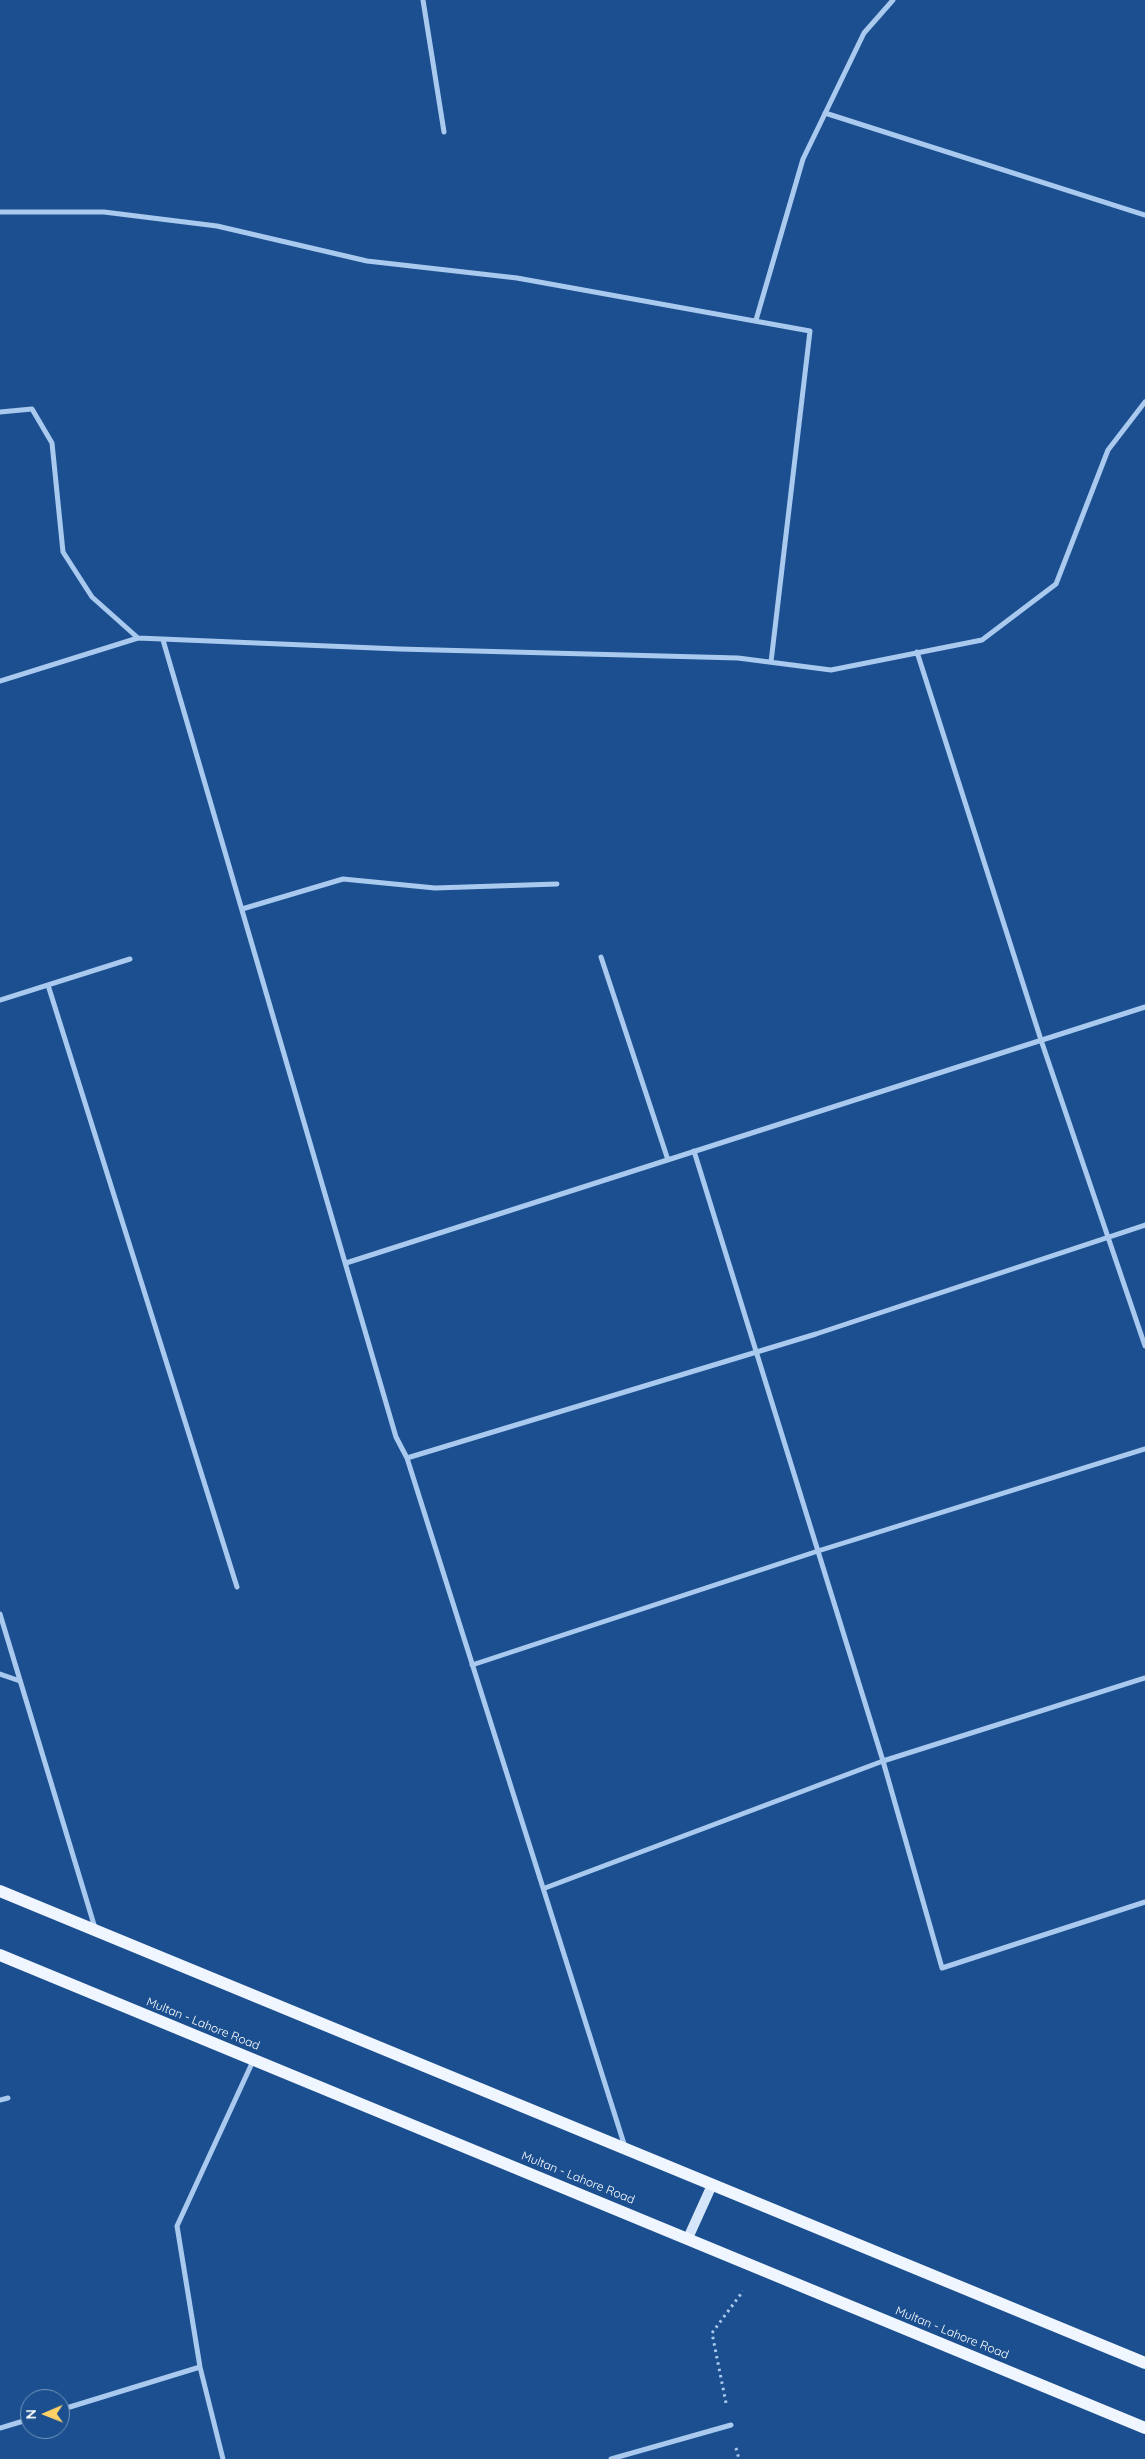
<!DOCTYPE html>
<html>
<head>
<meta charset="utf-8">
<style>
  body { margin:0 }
  #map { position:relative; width:1145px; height:2459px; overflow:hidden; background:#1b4f8f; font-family:Quicksand,sans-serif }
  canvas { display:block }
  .north { position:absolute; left:20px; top:2389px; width:50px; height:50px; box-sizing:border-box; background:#1b4f8f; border:1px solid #7695bc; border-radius:50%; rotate:269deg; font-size:14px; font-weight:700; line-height:20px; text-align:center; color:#fff }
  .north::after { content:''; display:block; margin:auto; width:18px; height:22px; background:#ffd166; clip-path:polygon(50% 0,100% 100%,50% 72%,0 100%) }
</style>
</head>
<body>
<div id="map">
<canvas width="1145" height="2459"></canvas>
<div class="north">N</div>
</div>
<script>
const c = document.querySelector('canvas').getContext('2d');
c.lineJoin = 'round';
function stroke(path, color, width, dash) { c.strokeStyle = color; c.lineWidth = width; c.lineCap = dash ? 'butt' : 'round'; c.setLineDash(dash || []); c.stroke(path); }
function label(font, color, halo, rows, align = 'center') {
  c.font = font + ' Quicksand,sans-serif'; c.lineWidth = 4.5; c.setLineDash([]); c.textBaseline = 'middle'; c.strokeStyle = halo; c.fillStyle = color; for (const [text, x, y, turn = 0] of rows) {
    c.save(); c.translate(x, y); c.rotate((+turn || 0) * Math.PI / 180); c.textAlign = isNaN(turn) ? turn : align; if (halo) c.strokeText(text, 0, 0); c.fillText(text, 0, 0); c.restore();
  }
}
stroke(new Path2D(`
  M 726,2403 L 712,2333 L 743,2291
  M 736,2448 L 739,2459`), '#a9c9ee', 3, [2.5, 4]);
stroke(new Path2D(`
  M 423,0 L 444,132
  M 825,113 L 1145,215
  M 0,212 L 104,212 L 217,226 L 367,261 L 517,278 L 810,331 L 771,662
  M 756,320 L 803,159 L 864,33 L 893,0
  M 0,412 L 32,409 L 52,443 L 63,552 L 92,597 L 138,638 L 399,649 L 738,658 L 831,670 L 982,640 L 1056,584 L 1108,450 L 1145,402
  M 163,640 L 396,1437 L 407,1458 L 625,2147
  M 917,652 L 1041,1040 L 1145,1346
  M 0,681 L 138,638
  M 242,909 L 343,879 L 435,888 L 557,884
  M 601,957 L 668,1160
  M 48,985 L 237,1587
  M 0,1000 L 130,959
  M 694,1151 L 883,1761 L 942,1968 L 1145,1902
  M 346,1263 L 1145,1007
  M 407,1458 L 816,1334 L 1145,1225
  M 0,1614 L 95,1928
  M 472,1665 L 818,1551 L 1145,1449
  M 0,1674 L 20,1681
  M 545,1888 L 883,1761 L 1145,1678
  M 0,2100 L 8,2098
  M 60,2410 L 200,2367
  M 0,2428 L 30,2419
  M 223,2459 L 200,2367 L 177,2226 L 253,2061
  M 611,2459 L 731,2425`), '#a9c9ee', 5);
stroke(new Path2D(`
  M 688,2238 L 712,2185`), '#d6e6fa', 10);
stroke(new Path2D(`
  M 0,1891 L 1145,2363
  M 0,1955 L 1145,2428`), '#f0f6ff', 12);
label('12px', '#fff', '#1b4f8f', [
  ["Multan - Lahore Road",203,2024,22],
  ["Multan - Lahore Road",578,2178,22],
  ["Multan - Lahore Road",952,2333,22]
]);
</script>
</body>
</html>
